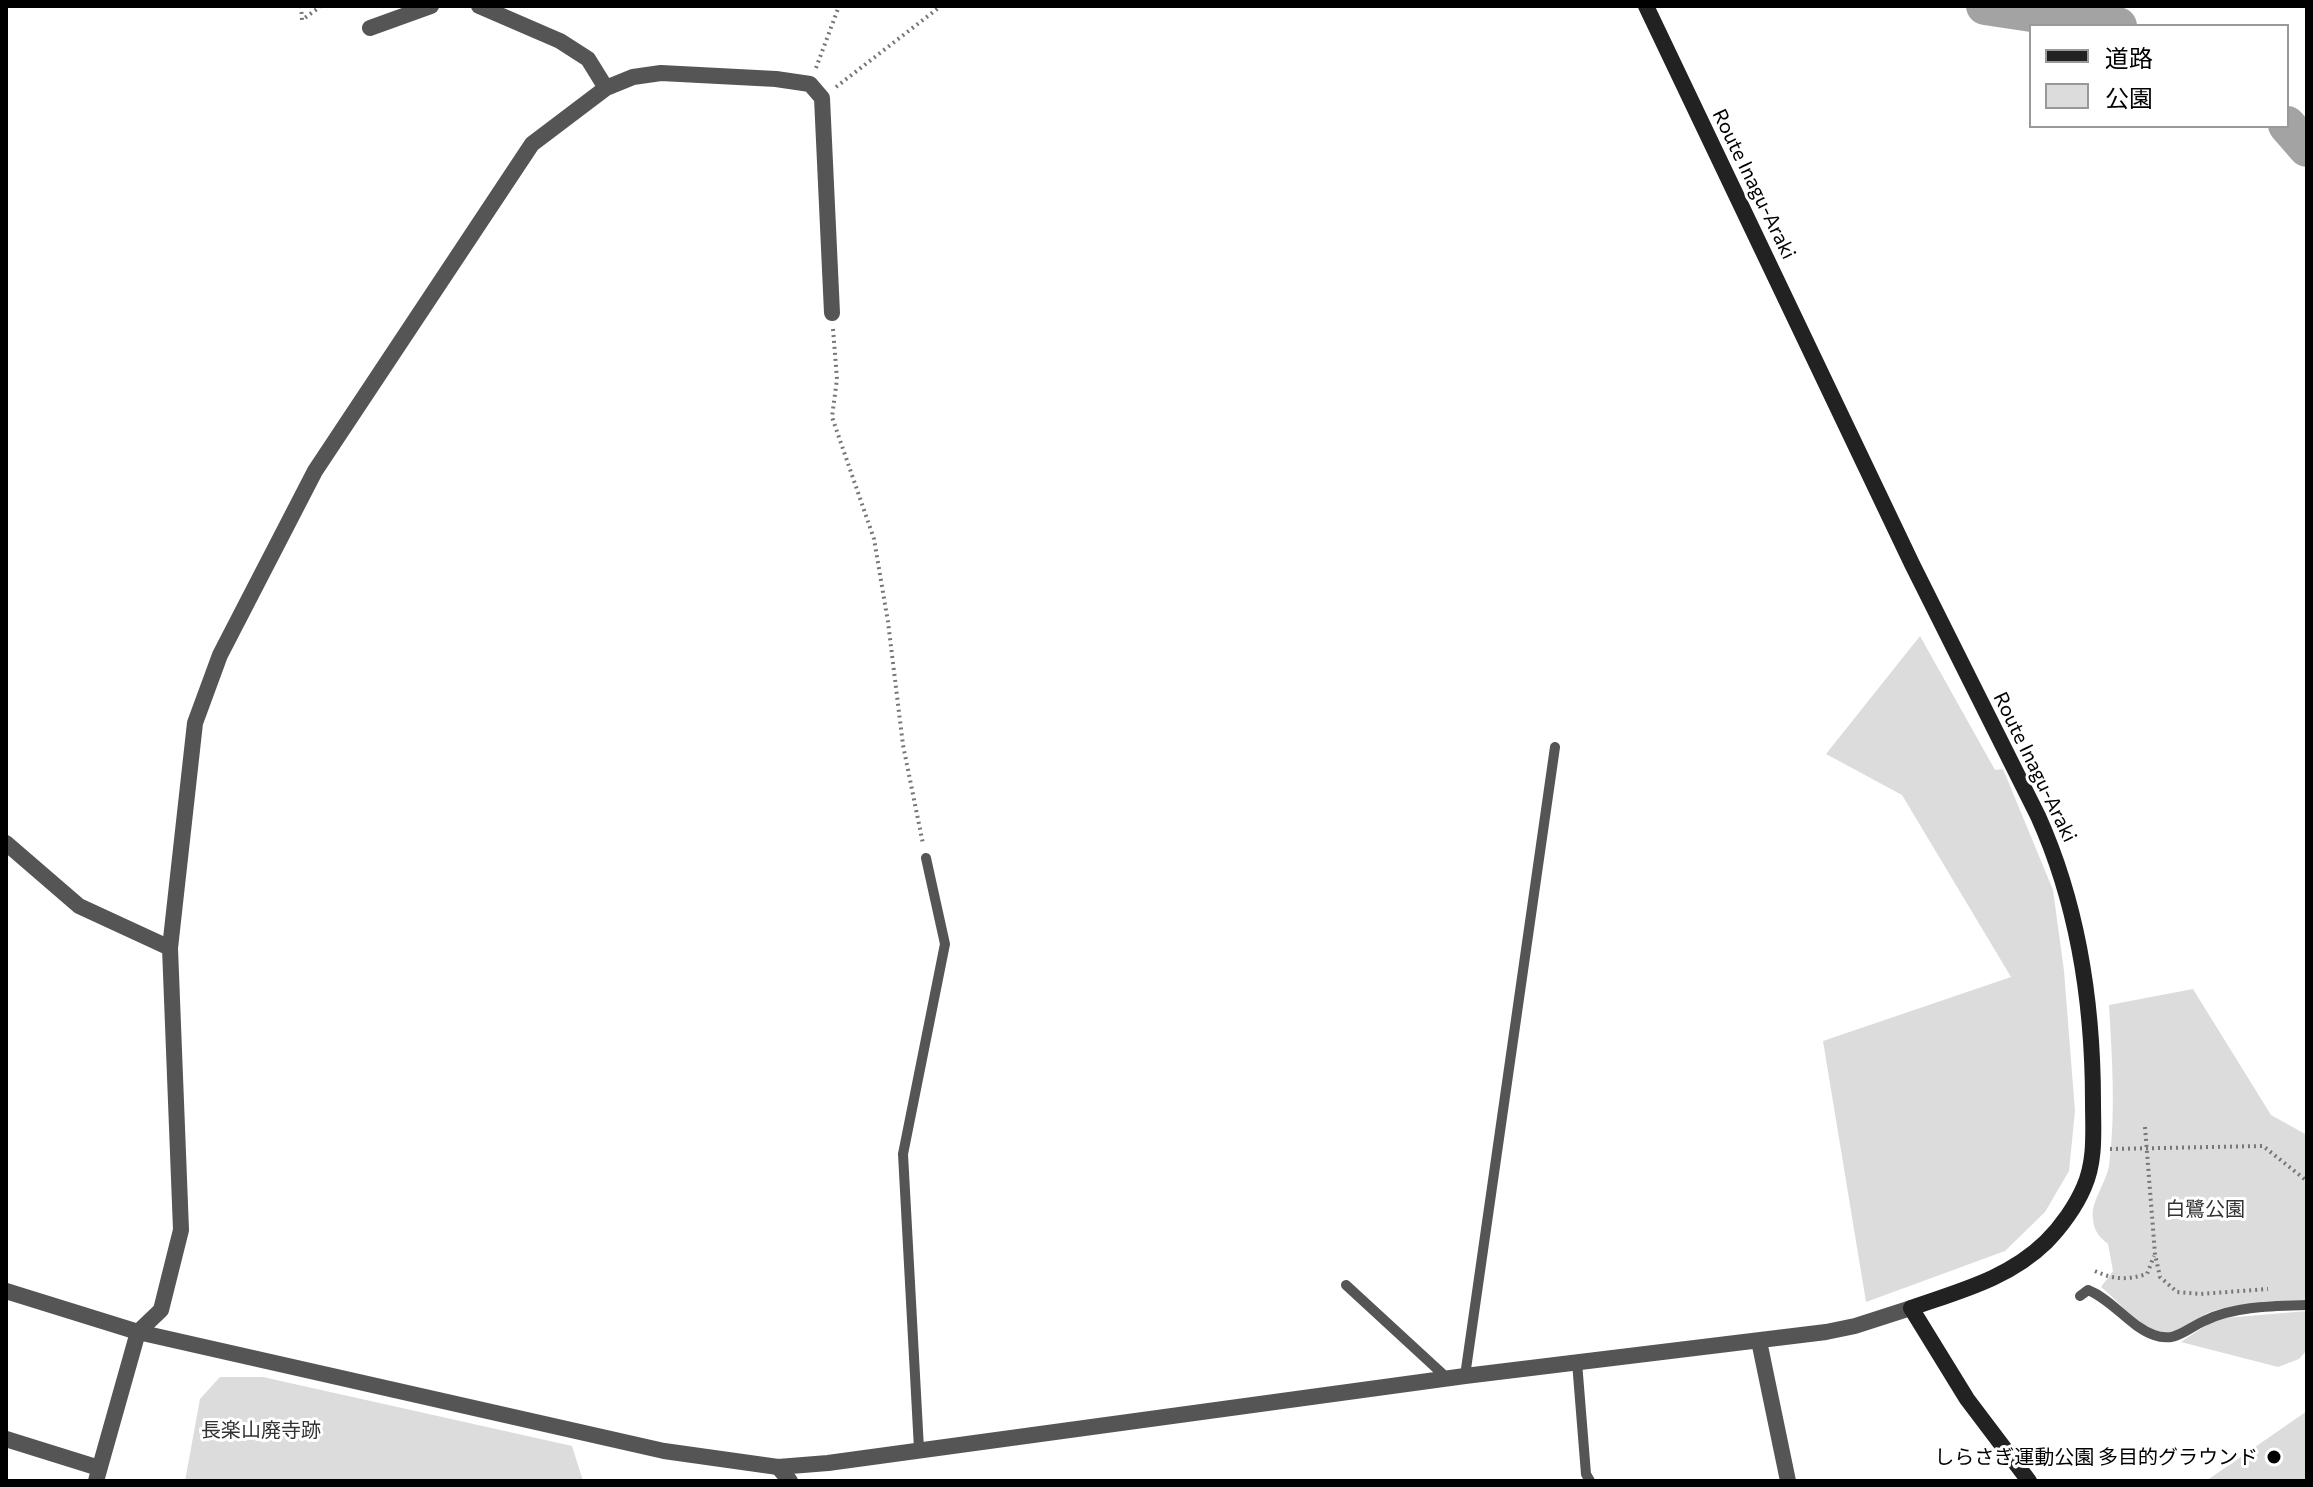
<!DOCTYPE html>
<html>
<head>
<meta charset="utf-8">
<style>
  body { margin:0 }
  #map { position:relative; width:2313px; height:1487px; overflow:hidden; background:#fff; font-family:Commissioner,"Noto Sans JP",sans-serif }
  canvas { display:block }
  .frame { position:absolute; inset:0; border:8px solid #000; pointer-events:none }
  .legend { position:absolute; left:2029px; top:24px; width:260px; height:104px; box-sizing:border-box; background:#fff; border:2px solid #999; margin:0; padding:10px 14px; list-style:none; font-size:24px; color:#000 }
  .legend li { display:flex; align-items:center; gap:16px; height:40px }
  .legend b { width:40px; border:2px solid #999 }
</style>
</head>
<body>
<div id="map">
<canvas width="2313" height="1487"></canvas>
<div class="frame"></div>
<ul class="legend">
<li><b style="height:10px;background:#222"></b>道路</li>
<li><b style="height:22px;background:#dcdcdc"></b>公園</li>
</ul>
</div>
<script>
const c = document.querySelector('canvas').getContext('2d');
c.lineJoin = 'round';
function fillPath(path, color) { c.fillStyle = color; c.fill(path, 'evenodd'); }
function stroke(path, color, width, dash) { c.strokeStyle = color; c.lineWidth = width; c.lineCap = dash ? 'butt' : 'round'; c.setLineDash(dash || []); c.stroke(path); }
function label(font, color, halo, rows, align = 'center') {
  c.font = font + ' Commissioner,"Noto Sans JP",sans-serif'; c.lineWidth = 6; c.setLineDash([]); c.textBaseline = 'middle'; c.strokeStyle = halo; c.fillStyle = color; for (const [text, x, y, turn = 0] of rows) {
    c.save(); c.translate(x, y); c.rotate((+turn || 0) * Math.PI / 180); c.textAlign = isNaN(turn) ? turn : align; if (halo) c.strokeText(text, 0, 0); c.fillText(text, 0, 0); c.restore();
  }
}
fillPath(new Path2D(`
  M 1920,636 L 1995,770 L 2003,769 L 2053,890 L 2064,971 L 2075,1111 L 2069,1171 L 2045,1212 L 2005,1251 L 1866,1302 L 1823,1041 L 2011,977 L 1902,795 L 1826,754 Z
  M 2193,989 L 2271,1115 L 2307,1135 L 2307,1300 C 2276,1301 2243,1303 2213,1311 C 2192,1318 2180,1339 2155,1330 C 2136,1324 2117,1300 2101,1287 L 2113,1271 L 2108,1244 C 2099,1237 2094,1231 2093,1219 C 2090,1203 2106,1183 2109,1166 C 2116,1112 2112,1059 2109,1005 Z
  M 2307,1311 L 2307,1350 L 2299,1359 L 2278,1367 L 2181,1342 L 2208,1324 L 2225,1318 Z
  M 220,1377 L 263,1377 L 572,1446 L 583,1481 L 185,1481 L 200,1399 Z
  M 2307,1411 L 2307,1481 L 2206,1481 Z`), '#dcdcdc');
stroke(new Path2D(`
  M 1985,6 L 2118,26
  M 2287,125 L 2307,148`), '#a3a3a3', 38);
stroke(new Path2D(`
  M 301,6 L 302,20 L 321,6
  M 816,68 L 839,6
  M 836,87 L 941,6
  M 833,329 L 837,379 L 832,417 L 874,539 L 888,622 L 903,745 L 923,844
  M 2145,1127 L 2155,1254 L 2160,1277 L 2177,1292 L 2200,1294 L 2268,1289
  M 2110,1149 L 2263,1146 L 2307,1181
  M 2095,1271 C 2114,1280 2127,1280 2147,1274 L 2154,1256`), '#777', 4, [2, 4]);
stroke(new Path2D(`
  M 1346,1285 L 1447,1378
  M 2080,1296 L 2088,1290 C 2113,1300 2129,1326 2154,1335 C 2175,1343 2186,1329 2204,1321 C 2233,1306 2275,1306 2307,1305
  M 1577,1362 L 1586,1474 L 1590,1481
  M 1465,1376 L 1555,747
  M 919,1449 L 903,1154 L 945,944 L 926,858`), '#555', 10);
stroke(new Path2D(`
  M 479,6 L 560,41 L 588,59 L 606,88
  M 370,28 L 431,6
  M 6,843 L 79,906 L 170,948
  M 138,1332 L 161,1310 L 181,1230 L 170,948 L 195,723 L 220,655 L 315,471 L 532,144 L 606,88 L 633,77 L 661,73 L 776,79 L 810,84 L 822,98 L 832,313
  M 6,1439 L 99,1468
  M 778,1467 L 790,1481`), '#555', 16);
stroke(new Path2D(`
  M 6,1291 L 138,1332 L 664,1451 L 778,1467 L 828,1463 L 1465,1376 L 1826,1332 L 1855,1326 L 1911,1308
  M 1759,1341 L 1788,1481
  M 96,1481 L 138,1332`), '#555', 16);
stroke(new Path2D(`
  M 1646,6 L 1912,564 L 2038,816 C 2079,907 2093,1003 2093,1102 C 2093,1130 2096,1160 2084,1187 C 2076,1206 2061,1227 2046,1242 C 2008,1279 1959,1291 1911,1308 L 1967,1399 L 2029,1481`), '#222', 16);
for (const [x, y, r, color] of [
  [2274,1457,8,"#000"]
]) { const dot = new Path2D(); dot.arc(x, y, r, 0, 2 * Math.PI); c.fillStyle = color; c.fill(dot); stroke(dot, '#fff', 3); }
label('20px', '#000', '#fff', [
  ["Route Inagu-Araki",1754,184,64],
  ["Route Inagu-Araki",2035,767,64]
]);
label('20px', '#333', '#fff', [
  ["白鷺公園",2205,1209],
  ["長楽山廃寺跡",261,1430]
]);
label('20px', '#000', '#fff', [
  ["しらさぎ運動公園 多目的グラウンド",2258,1457]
], 'right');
</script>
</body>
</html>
